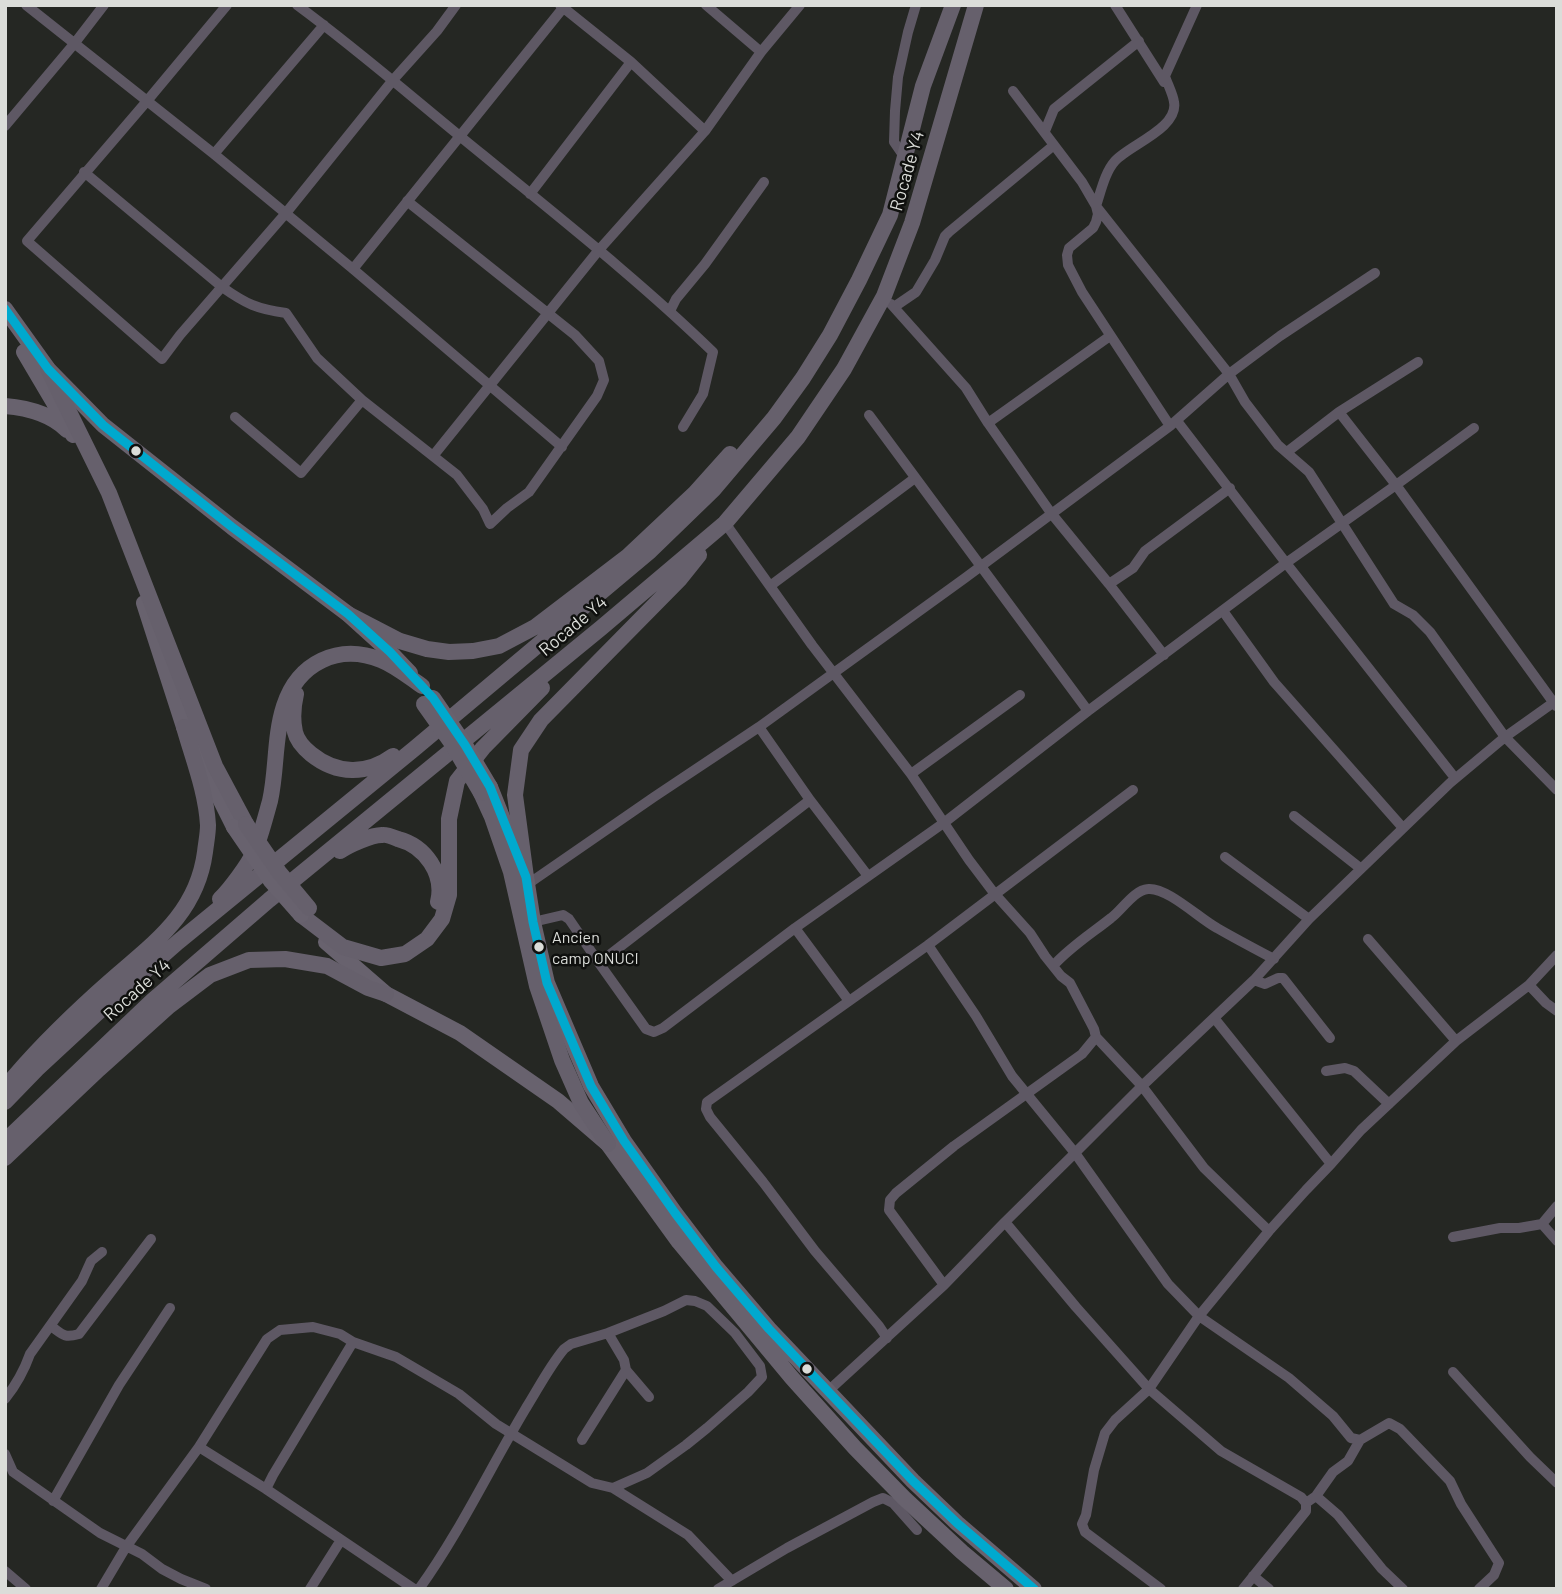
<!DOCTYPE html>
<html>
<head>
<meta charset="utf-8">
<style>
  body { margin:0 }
  #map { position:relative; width:1562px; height:1594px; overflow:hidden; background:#252723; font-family:Barlow,sans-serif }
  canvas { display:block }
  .frame { position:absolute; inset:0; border:7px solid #dbddd9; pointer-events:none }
</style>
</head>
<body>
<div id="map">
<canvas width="1562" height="1594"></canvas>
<div class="frame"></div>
</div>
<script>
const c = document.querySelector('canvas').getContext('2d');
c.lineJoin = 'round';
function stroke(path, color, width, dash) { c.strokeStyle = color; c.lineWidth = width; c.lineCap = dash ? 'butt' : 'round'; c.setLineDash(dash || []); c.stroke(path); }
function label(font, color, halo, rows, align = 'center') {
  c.font = font + ' Barlow,sans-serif'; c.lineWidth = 5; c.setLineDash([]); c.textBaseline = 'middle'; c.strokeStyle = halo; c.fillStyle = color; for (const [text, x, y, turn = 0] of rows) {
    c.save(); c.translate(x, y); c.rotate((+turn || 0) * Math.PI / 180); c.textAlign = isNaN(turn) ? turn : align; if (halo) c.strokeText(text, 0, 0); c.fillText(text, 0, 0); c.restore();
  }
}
stroke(new Path2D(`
  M 26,5 L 214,154 L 353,269 L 562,447
  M 227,5 L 147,101 L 27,241 L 162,359 L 180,335 L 286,213 L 393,80 L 437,31 L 456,5
  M 297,5 C 361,52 421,105 483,155 C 561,219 641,282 713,352 L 703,394 L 683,427
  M 560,5 L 631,62 L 705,131
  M 706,5 L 761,52
  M 1115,5 L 1164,82
  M 1197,5 L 1165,76 C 1167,83 1173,94 1174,102 C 1179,128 1129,145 1115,161 C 1105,172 1101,191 1096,206 L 1229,374 L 1245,402 L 1278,445 L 1309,472 L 1394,604 L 1413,615 L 1430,632 L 1505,737 L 1557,790
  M 1013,91 L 1082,182 L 1096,206 L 1098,214 L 1096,222 L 1093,228 L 1069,248 L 1067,255 L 1068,265 L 1082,292 L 1170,426
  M 5,126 L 74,44 L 104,5
  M 1045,131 L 1054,109 L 1139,41
  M 214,154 L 324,25
  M 905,158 L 894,142 L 895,111 L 898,77 L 908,32 L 916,5
  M 84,172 L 222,287 C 246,304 257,309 286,313 L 317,358 L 362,400 L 457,475 L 483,509 L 490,524 L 507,508 L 529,492 L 597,396 L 604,380 L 599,361 L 575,335 L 407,201
  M 530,194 L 631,62
  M 353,269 L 563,8
  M 891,304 L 966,388 L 988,423
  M 894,307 L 916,292 L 935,260 L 945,236 L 949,232 L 1054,145
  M 670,311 L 676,299 L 705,264 L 764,182
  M 1110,336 L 988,423 L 1051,513 L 1109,584 L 1164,655
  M 1339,412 L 1396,485 L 1556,706
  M 235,417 L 301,473 L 362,400
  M 1177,421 L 1286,563 L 1455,778
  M 1287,452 L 1339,412 L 1418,362
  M 433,456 L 598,251 L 705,131 L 761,52 L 800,5
  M 725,523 L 812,645 L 911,774 L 969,860 L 994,893 L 1030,933 L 1045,956 L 1061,976 L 1070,983 L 1094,1029 L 1096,1037 L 1082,1054 L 954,1146 L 896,1193 L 890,1200 L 889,1210 L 944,1285
  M 1109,584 L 1133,568 L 1145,551 L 1230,488
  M 770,586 L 915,478
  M 1223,611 L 1274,682 L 1403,828
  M 1088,711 L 1286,563 L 1396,485 L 1474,428
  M 759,727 L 810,800
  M 911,774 L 1020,695
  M 1294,816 L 1360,868
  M 1225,857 L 1309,919
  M 528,884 L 654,797 L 759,727 L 965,578 L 1170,426 L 1229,374 L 1280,336 L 1375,273
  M 533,922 L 563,915 L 569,919 L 599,963 L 646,1029 L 654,1032 L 663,1028 L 795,928 L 945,822 L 1088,711 L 869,415
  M 795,928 L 849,1001
  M 1368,939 L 1456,1041
  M 599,963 L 810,800 L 868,876
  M 1053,966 C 1070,947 1091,934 1111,918 C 1122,910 1134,890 1148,889 C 1167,887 1200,919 1217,928 C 1236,939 1255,949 1274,959
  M 1254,980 L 1265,984 L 1278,978 L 1283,978 L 1330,1038
  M 1529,985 L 1546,1003 L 1557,1011
  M 1215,1019 L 1331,1164
  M 1096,1037 L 1142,1086 L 1204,1168 L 1269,1231
  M 1326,1071 L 1345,1068 L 1354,1071 L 1389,1104
  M 1557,1206 L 1542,1224 L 1557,1241
  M 1005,1222 L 1076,1307 L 1149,1389 L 1221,1451 L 1301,1497 L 1306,1503
  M 1453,1237 L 1500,1228 L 1519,1228 L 1542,1224
  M 51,1326 C 63,1335 64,1338 79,1334 L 151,1239
  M 887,1338 L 879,1326 L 815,1251 L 763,1182 L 710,1117 L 706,1109 L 707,1102 L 928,945 L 1133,790
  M 626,1370 L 649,1397
  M 1453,1372 L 1530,1457 L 1557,1483
  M 827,1392 L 944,1285 L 1005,1222 L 1075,1153 L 1012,1076 L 976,1016 L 928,945
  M 5,1399 C 16,1385 24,1371 30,1354 L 82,1281 L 91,1261 L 102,1252
  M 582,1440 L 626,1370 L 624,1360 L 608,1333
  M 199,1447 L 266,1489 L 273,1475 L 353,1342 L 396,1357 L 459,1394 L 496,1424 L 592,1483 L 613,1488 L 688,1535 L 732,1581
  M 5,1454 L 13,1472 L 100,1533 L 142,1554 L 162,1569 L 181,1579 L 206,1589
  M 266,1489 L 414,1589
  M 1316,1496 L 1338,1515 L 1382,1569 L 1403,1589
  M 53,1501 L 119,1385 L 170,1308
  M 5,1571 L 26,1589
  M 1253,1576 L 1269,1589
  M 101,1589 L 126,1547 L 199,1447 L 267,1339 L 280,1330 L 313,1327 L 340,1334 L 353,1342
  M 310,1589 L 341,1540
  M 419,1589 C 460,1532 490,1468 526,1408 C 538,1389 549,1367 564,1349 L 571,1344 L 608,1333 L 664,1311 L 686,1300 L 695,1301 L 707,1306 L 735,1333 L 760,1366 L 762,1377 L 748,1392 L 707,1428 L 686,1445 L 647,1473 L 613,1488
  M 718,1589 L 787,1548 L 873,1502 L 883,1498 L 893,1503 L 917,1530
  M 1161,1589 L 1085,1532 L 1082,1524 L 1086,1515 L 1094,1470 L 1105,1433 L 1115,1420 L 1149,1389 L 1199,1316 L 1269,1231 L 1306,1190 L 1331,1164 L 1361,1130 L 1456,1041 L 1529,985 L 1557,955
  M 1243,1589 L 1306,1511 L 1306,1503 L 1316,1496 L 1333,1472 L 1348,1461 L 1360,1440
  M 1479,1589 L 1494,1575 L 1499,1563 L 1461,1504 L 1450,1481 L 1400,1429 L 1389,1423 L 1360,1440 L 1351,1438 L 1333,1416 L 1289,1378 L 1199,1316 L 1168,1284 L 1075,1153 L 1142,1086 L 1254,980 L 1309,919 L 1450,783 L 1505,737 L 1557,700`), '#5e5864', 10);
stroke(new Path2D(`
  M 5,309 L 48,369 L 103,425 L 232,527 L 348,614 L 390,652 L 410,673
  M 24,352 L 73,435
  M 5,406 C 28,408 51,414 67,430
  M 144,603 L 184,727 L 234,827
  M 490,787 L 526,877 L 533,922 L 547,983 L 591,1086 L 624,1141 L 675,1213 L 716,1267 L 769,1329 L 913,1481 L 957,1523 L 1034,1589
  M 326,942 L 386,994 L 460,1033 L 558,1101 L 608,1144 L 679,1242 L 792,1378 L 855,1448 L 904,1498 L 962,1552 L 1006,1589`), '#68626e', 16);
stroke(new Path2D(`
  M 48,369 L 109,493 L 215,766 L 246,824
  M 348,614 L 400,641 L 427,649 L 449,652 L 473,651 L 499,646 L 535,627 L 628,556 L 695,493 L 730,454
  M 296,694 C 293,707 292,719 295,732 C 297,741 305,749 311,754 C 337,775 367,775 393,756
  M 481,793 L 492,817 L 511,872 L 537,986 L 562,1060 L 581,1103 L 608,1144
  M 340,851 C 349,845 371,835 382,835 C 386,834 393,837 398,839 C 425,846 445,874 438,902
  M 526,877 L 515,795 L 521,750 L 541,720 L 679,580 L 699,555
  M 220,899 C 230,889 248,865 254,852 C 260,839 266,815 270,801 C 277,770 274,737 284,706 C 298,663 338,643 381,660 C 396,666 409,677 422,686
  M 301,915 L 343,947 L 381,958 L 405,954 L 427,939 L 442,919 L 449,895 L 449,819 L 457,781 L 483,748 L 542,688
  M 5,1088 C 33,1053 65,1022 98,992 C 144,949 196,920 205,852 C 206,843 208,834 208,825 C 206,791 193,759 184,727
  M 5,1102 L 37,1069 L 105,1006 L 178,942 L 414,749 L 650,551 L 713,490 L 774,418 L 803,378 L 830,335 L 859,280 L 890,215 L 923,86 L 953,5
  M 5,1141 L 152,1001 L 269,900 L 601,628 L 725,523 L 798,437 L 844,369 L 884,296 L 912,223 L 976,5
  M 5,1158 L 99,1069 L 169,1006 L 210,975 L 249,960 L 285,959 L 327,966 L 368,988 L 386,994`), '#66606c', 16);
stroke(new Path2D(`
  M 433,698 L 465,745 L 490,787
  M 234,827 L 271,881 L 301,915`), '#68626e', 16);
stroke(new Path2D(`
  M 424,704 L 451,742 L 481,793
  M 246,824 L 279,872 L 309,908`), '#66606c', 16);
stroke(new Path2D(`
  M 5,309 L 48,369 L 103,425 L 232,527 L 348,614 L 390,652 L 433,698 L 465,745 L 490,787 L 526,877 L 533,922 L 547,983 L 591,1086 L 624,1141 L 675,1213 L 716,1267 L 769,1329 L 913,1481 L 957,1523 L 1034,1589`), '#00a9ce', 9);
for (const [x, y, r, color] of [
  [136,451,6,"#dbddd9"],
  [539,947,6,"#dbddd9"],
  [807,1369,6,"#dbddd9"]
]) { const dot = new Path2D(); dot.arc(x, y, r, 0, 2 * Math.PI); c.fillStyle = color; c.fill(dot); stroke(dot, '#0f100e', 2.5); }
label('16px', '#dbddd9', '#0f100e', [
  ["Ancien",552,938],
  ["camp ONUCI",552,959]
], 'left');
label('18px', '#dbddd9', '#0f100e', [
  ["Rocade Y4",907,171,-74],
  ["Rocade Y4",573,626,-40],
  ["Rocade Y4",137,990,-42]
]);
</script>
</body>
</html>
